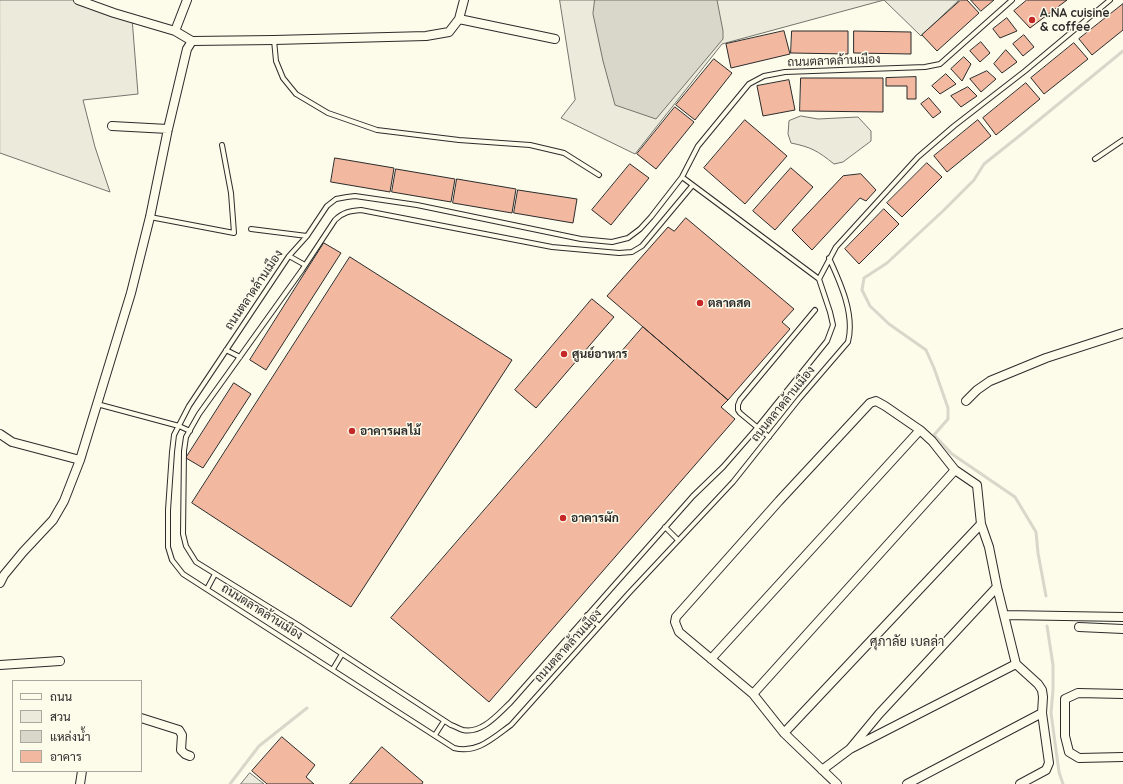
<!DOCTYPE html>
<html>
<head>
<meta charset="utf-8">
<style>
  body { margin:0 }
  #map { position:relative; width:1123px; height:784px; overflow:hidden; background:#fdfbea; font-family:Quicksand,Sarabun,sans-serif }
  canvas { display:block }
  .legend { position:absolute; left:12px; top:680px; width:130px; height:92px; box-sizing:border-box; background:#fdfbea; border:1px solid #a9a89e; margin:0; padding:5px 7px; list-style:none; font-size:12px; color:#2b2b2b }
  .legend li { display:flex; align-items:center; gap:8px; height:20px }
  .legend b { width:20px; border:1px solid #a9a89e }
</style>
</head>
<body>
<div id="map">
<canvas width="1123" height="784"></canvas>
<ul class="legend">
<li><b style="height:5px;background:#fdfbea"></b>ถนน</li>
<li><b style="height:11px;background:#ecebdb"></b>สวน</li>
<li><b style="height:11px;background:#d8d7c9"></b>แหล่งน้ำ</li>
<li><b style="height:11px;background:#f2b8a0"></b>อาคาร</li>
</ul>
</div>
<script>
const c = document.querySelector('canvas').getContext('2d');
c.lineJoin = 'round';
function fillPath(path, color) { c.fillStyle = color; c.fill(path, 'evenodd'); }
function stroke(path, color, width, dash) { c.strokeStyle = color; c.lineWidth = width; c.lineCap = dash ? 'butt' : 'round'; c.setLineDash(dash || []); c.stroke(path); }
function label(font, color, halo, rows, align = 'center') {
  c.font = font + ' Quicksand,Sarabun,sans-serif'; c.lineWidth = 3; c.setLineDash([]); c.textBaseline = 'middle'; c.strokeStyle = halo; c.fillStyle = color; for (const [text, x, y, turn = 0] of rows) {
    c.save(); c.translate(x, y); c.rotate((+turn || 0) * Math.PI / 180); c.textAlign = isNaN(turn) ? turn : align; if (halo) c.strokeText(text, 0, 0); c.fillText(text, 0, 0); c.restore();
  }
}
const green = new Path2D(`
  M 0,0 L 78,0 L 132,18 L 138,94 L 83,100 L 95,147 L 110,192 L 0,153 Z
  M 560,0 L 959,0 L 921,36 L 884,0 L 722,44 L 635,154 L 561,118 L 575,100 Z
  M 801,116 L 818,119 L 858,117 L 871,131 L 871,141 L 843,162 L 834,164 C 818,151 811,147 791,143 L 788,134 L 789,121 Z
  M 250,773 L 264,784 L 241,784 Z`);
fillPath(green, '#ecebdb');
stroke(green, '#74746e', 1);
const water = new Path2D(`
  M 595,0 L 717,0 L 723,31 L 723,39 L 656,119 L 615,105 L 603,61 L 593,14 Z`);
fillPath(water, '#d8d7c9');
stroke(water, '#74746e', 1);
stroke(new Path2D(`
  M 1046,596 L 1038,553 L 1036,532 L 1015,497 L 952,454 L 934,435 L 948,419 L 948,408 L 934,368 L 926,350 L 889,324 L 870,306 L 862,290 L 864,278 L 887,263 L 944,210 L 974,180 L 984,164 L 1023,133 L 1123,51
  M 1047,626 L 1053,665 L 1053,690 L 1051,713 L 1059,772 L 1063,784
  M 230,784 L 259,746 L 307,708`), '#d8d7c9', 3);
const building = new Path2D(`
  M 961,0 L 967,0 L 979,13 L 937,51 L 922,35 Z
  M 971,0 L 994,0 L 981,11 Z
  M 1027,0 L 1067,0 L 1030,28 L 1014,11 Z
  M 1123,4 L 1123,30 L 1092,55 L 1079,39 Z
  M 1007,18 L 1017,31 L 1000,38 L 993,29 Z
  M 784,31 L 790,54 L 731,68 L 726,44 Z
  M 792,31 L 848,31 L 848,54 L 791,53 Z
  M 854,31 L 911,32 L 911,54 L 854,53 Z
  M 1024,35 L 1034,47 L 1023,56 L 1013,44 Z
  M 981,42 L 990,53 L 980,62 L 970,51 Z
  M 1074,43 L 1088,59 L 1044,94 L 1031,78 Z
  M 1006,50 L 1017,62 L 1002,73 L 994,64 Z
  M 964,57 L 971,64 L 962,81 L 951,69 Z
  M 714,59 L 732,73 L 695,120 L 676,105 Z
  M 987,71 L 996,79 L 981,92 L 970,79 Z
  M 946,74 L 956,84 L 940,94 L 932,86 Z
  M 916,77 L 916,99 L 907,99 L 907,86 L 886,86 L 886,78 Z
  M 801,78 L 883,78 L 883,112 L 800,111 Z
  M 789,80 L 795,110 L 763,116 L 757,86 Z
  M 1026,83 L 1040,99 L 996,135 L 983,118 Z
  M 968,87 L 977,96 L 961,107 L 951,96 Z
  M 929,98 L 941,112 L 933,118 L 921,104 Z
  M 675,107 L 694,122 L 656,169 L 637,154 Z
  M 745,120 L 787,156 L 745,204 L 704,168 Z
  M 978,120 L 991,136 L 947,172 L 934,156 Z
  M 335,158 L 394,168 L 390,192 L 331,182 Z
  M 927,163 L 942,177 L 902,217 L 887,203 Z
  M 630,164 L 649,178 L 611,225 L 592,210 Z
  M 791,168 L 813,187 L 775,230 L 753,211 Z
  M 396,169 L 455,179 L 451,202 L 392,192 Z
  M 861,174 L 876,190 L 866,201 L 860,198 L 812,250 L 792,230 L 843,176 Z
  M 457,179 L 516,189 L 512,213 L 453,203 Z
  M 518,190 L 577,199 L 573,223 L 514,213 Z
  M 884,209 L 899,224 L 859,264 L 845,249 Z
  M 686,218 L 794,309 L 782,322 L 790,329 L 728,400 L 607,296 L 668,227 L 674,231 Z
  M 324,243 L 341,253 L 266,370 L 250,360 Z
  M 350,257 L 512,360 L 351,607 L 192,503 Z
  M 592,299 L 614,317 L 536,408 L 515,390 Z
  M 643,327 L 728,400 L 721,407 L 735,419 L 489,702 L 391,618 Z
  M 234,383 L 251,394 L 203,468 L 186,458 Z
  M 282,737 L 315,765 L 306,777 L 314,784 L 267,784 L 252,771 Z
  M 382,747 L 423,782 L 422,784 L 350,784 Z`);
fillPath(building, '#f2b8a0');
stroke(building, '#2b2b2b', 1);
const lane = new Path2D(`
  M 1012,0 L 940,64 L 925,67 L 785,72 L 764,76 L 749,84 L 698,146 L 682,177 L 819,279 L 836,247 L 918,157 L 954,126 L 1025,71 L 1110,0
  M 274,40 L 276,61 L 283,78 L 296,94 L 328,113 L 377,130 L 459,140 L 530,145 L 564,153 L 599,175
  M 1095,159 L 1123,140
  M 682,177 L 651,217 L 640,229 L 628,238 L 612,242 L 581,239 L 417,205 L 355,196 L 347,197 L 336,199 L 327,206 L 307,236 L 289,256 L 189,406 L 174,435 L 172,452 L 168,510 L 168,547 L 172,560 L 183,574 L 454,748 C 477,754 493,738 511,725 L 629,593 L 733,482 L 799,399 L 848,342 C 855,315 841,284 829,258
  M 692,186 L 642,246 L 632,252 L 619,253 L 552,247 L 361,210 C 350,211 343,212 335,220 L 302,270 L 199,414 L 186,437 L 184,451 L 183,534 L 186,546 L 196,562 L 298,625 L 451,725 C 455,726 459,729 463,730 C 482,734 498,714 510,703 L 693,496 L 723,467 L 757,428 L 827,341 L 833,325 L 830,312 L 819,279
  M 150,217 L 234,233 L 231,193 L 222,145
  M 251,229 L 307,236
  M 289,256 L 305,265
  M 226,350 L 240,357
  M 97,404 L 179,426 L 190,431
  M 769,437 L 740,413 L 738,410 L 738,405 L 740,400 L 815,310
  M 665,527 L 678,540
  M 207,589 L 215,574
  M 587,615 L 599,626
  M 333,669 L 342,654
  M 435,735 L 444,721`);
const street = new Path2D(`
  M 78,0 L 114,13 L 175,31
  M 187,0 L 175,31 L 192,41
  M 459,19 L 555,39
  M 112,126 L 168,129
  M 966,401 L 977,390 L 990,381 L 1046,358 L 1123,333
  M 0,434 L 12,442 L 80,460
  M 0,583 L 4,575 L 23,552 L 53,520 L 64,501 L 80,460 L 131,293 L 150,217 L 168,129 L 187,49 L 192,41 L 274,40 L 426,36 L 449,32 L 459,19 L 464,0
  M 1005,615 L 1123,617
  M 1079,627 L 1123,629
  M 711,659 L 920,430 L 932,441 L 955,470
  M 1016,664 L 1038,684 L 1042,690 L 1043,697 L 1042,713 L 1049,763 L 1046,770 L 1020,784
  M 0,665 L 60,661
  M 753,694 L 955,470 L 977,485 L 981,524
  M 1123,694 L 1078,693 L 1065,699 L 1065,736 L 1069,752 L 1079,758 L 1123,757
  M 141,718 L 179,730 L 182,735 L 181,750 L 185,754 L 190,756
  M 784,733 L 981,524 L 989,547 L 997,587 L 1016,664 L 850,749
  M 822,770 L 850,749 L 879,714 L 997,587
  M 80,784 L 82,771
  M 837,784 L 784,733 L 753,694 L 679,632 L 675,622 L 676,617 L 779,501 L 870,403 L 876,401 L 885,406 L 920,430
  M 907,784 L 1042,713`);
stroke(lane, '#2b2b2b', 6);
stroke(street, '#2b2b2b', 10);
stroke(lane, '#fdfbea', 4);
stroke(street, '#fdfbea', 8);
for (const [x, y, r, color] of [
  [1032,20,4,"#c62828"],
  [700,303,4,"#c62828"],
  [564,354,4,"#c62828"],
  [352,431,4,"#c62828"],
  [563,518,4,"#c62828"]
]) { const dot = new Path2D(); dot.arc(x, y, r, 0, 2 * Math.PI); c.fillStyle = color; c.fill(dot); stroke(dot, '#fdfbea', 1.5); }
label('bold 12px', '#2b2b2b', '#fdfbea', [
  ["A.NA cuisine",1040,13],
  ["& coffee",1040,27],
  ["ตลาดสด",708,303],
  ["ศูนย์อาหาร",572,354],
  ["อาคารผลไม้",360,431],
  ["อาคารผัก",571,518]
], 'left');
label('12px', '#2b2b2b', '#fdfbea', [
  ["ถนนตลาดล้านเมือง",834,61,-2],
  ["ถนนตลาดล้านเมือง",254,290,-56],
  ["ถนนตลาดล้านเมือง",783,404,-51],
  ["ถนนตลาดล้านเมือง",262,612,32],
  ["ถนนตลาดล้านเมือง",568,646,-48]
]);
label('13px', '#2b2b2b', '#fdfbea', [
  ["ศุภาลัย เบลล่า",907,642]
]);
</script>
</body>
</html>
